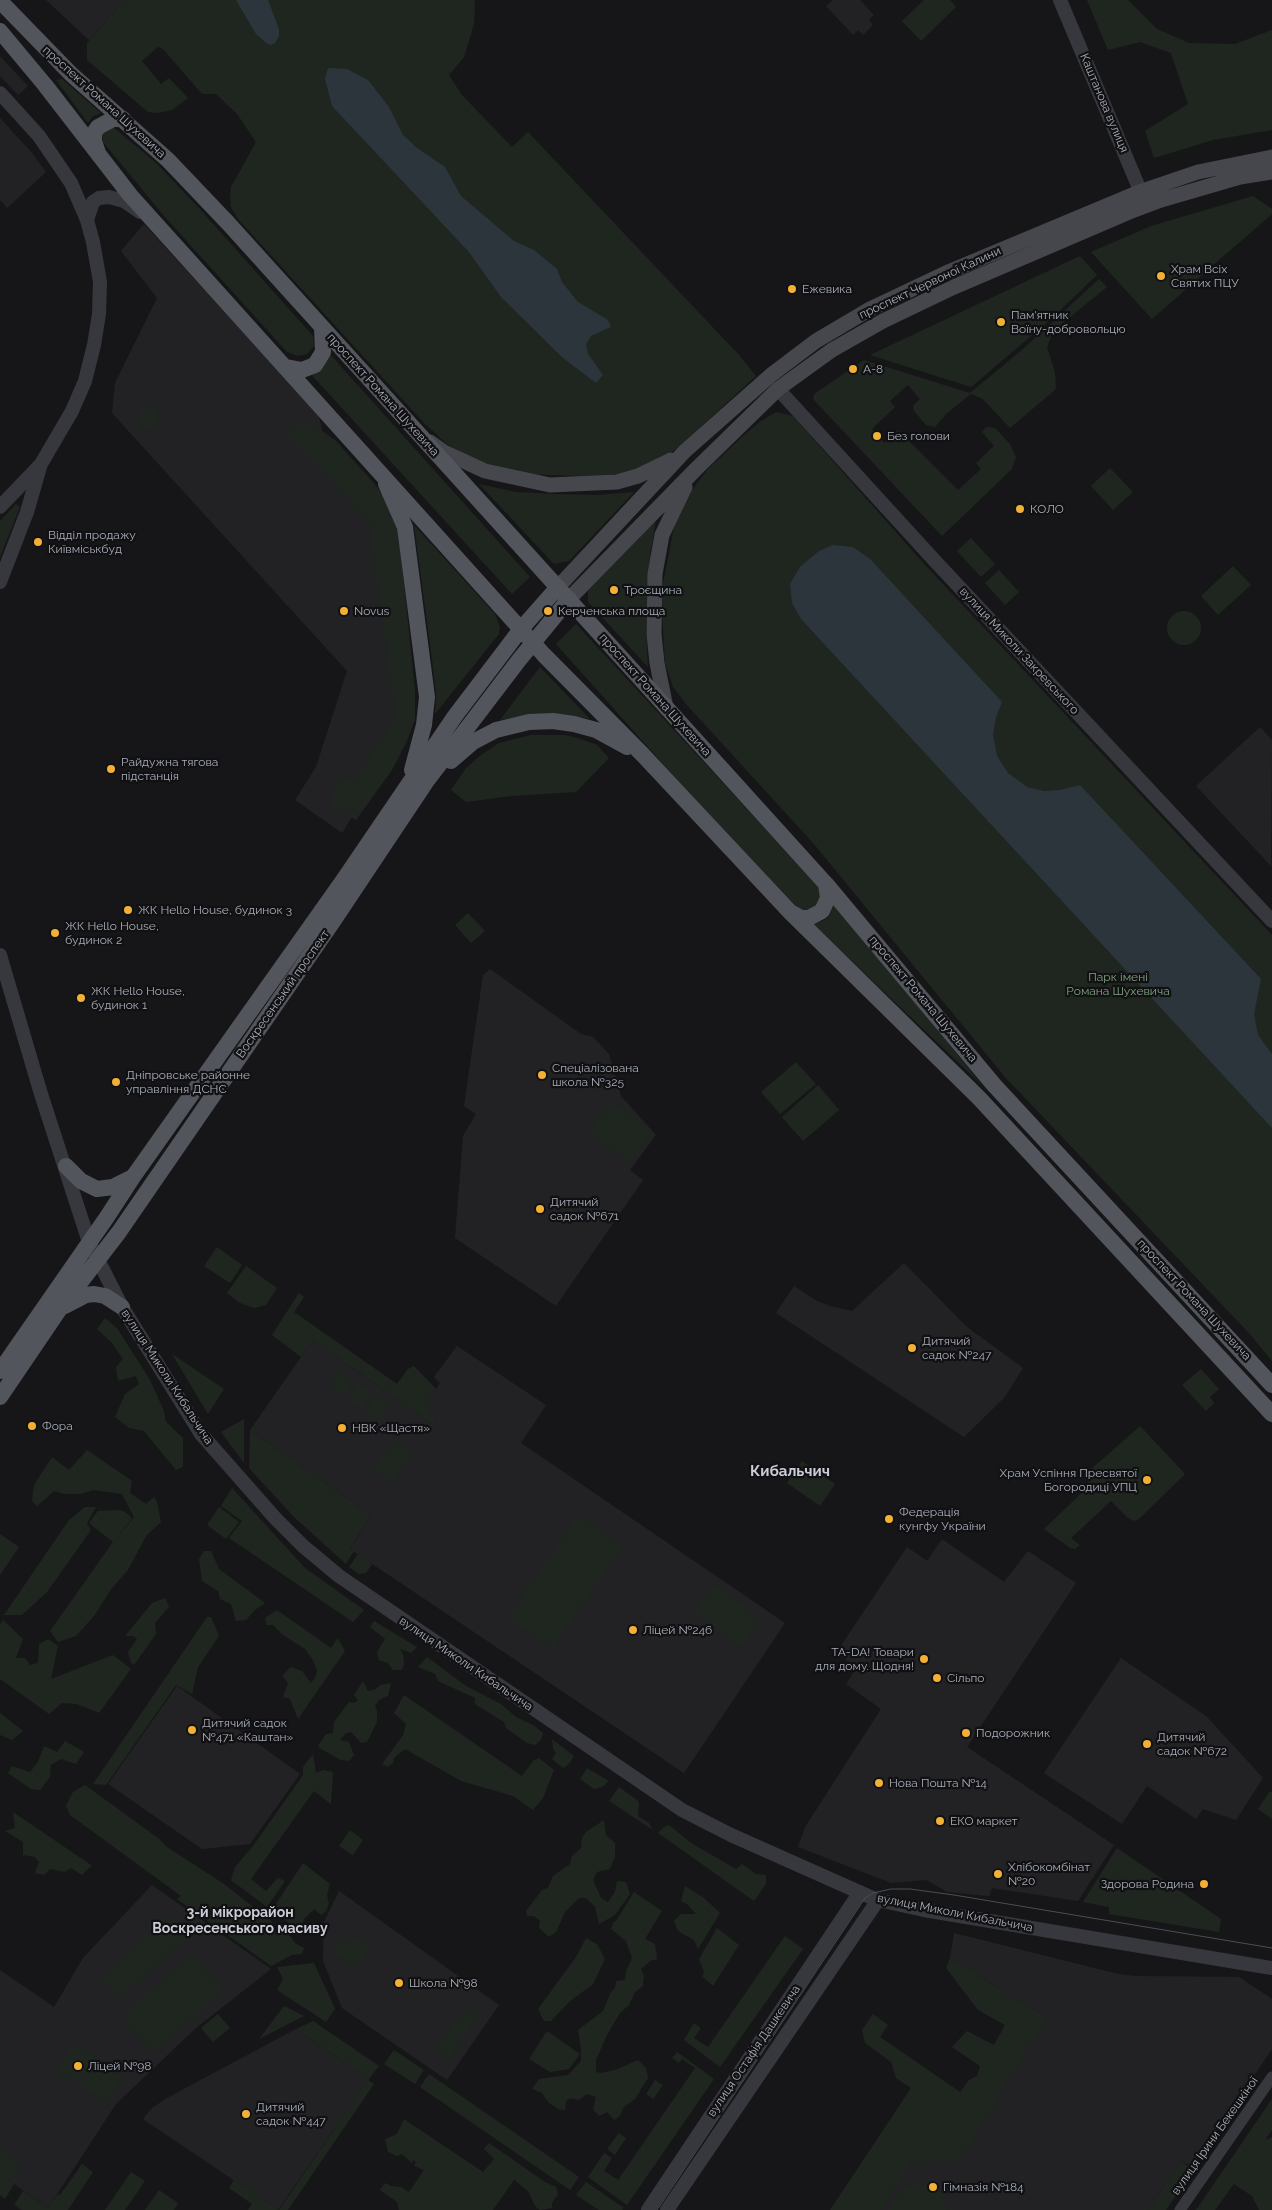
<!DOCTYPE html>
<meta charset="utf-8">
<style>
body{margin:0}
canvas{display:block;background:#161618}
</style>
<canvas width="1272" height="2210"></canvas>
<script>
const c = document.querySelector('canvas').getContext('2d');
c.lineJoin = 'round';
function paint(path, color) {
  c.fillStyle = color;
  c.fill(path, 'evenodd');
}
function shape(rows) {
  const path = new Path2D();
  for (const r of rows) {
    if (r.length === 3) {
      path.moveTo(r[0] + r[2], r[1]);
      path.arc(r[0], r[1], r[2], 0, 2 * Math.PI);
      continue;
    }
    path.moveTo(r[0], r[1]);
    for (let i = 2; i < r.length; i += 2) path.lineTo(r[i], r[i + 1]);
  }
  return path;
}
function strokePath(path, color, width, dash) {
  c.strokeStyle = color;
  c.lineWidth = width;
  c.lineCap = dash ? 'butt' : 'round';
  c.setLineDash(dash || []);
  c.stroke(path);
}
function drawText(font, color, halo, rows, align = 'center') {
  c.font = font + ' Raleway,sans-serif';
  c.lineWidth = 4.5;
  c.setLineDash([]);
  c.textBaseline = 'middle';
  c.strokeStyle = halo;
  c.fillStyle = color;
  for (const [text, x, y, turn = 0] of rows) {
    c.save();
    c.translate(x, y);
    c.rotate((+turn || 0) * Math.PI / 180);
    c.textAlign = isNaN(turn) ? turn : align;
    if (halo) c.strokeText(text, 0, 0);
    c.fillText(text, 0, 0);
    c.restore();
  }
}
const built = shape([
 [46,0,119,0,121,4,89,40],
 [833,0,860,0,874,15,869,20,873,25,863,35,858,30,853,35,826,6],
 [0,56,28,86,18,95,0,76],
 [0,118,32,153,46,172,7,208,0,200],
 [144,224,318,413,324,438,379,500,407,727,342,833,295,800,316,767,347,671,112,413,115,383,157,298,121,251],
 [1260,727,1272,740,1271,866,1196,786],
 [490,969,581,1034,593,1037,609,1054,621,1096,656,1135,630,1170,643,1180,556,1306,455,1238,463,1136,476,1114,464,1106,483,975],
 [904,1263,967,1327,1023,1368,1005,1397,964,1437,776,1313,794,1286,817,1301,830,1306,852,1311],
 [313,1340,434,1425,437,1421,424,1407,440,1383,434,1377,457,1346,546,1405,521,1443,785,1623,684,1773,350,1549,371,1515,250,1430],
 [942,1539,1004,1582,1028,1551,1076,1583,967,1747,1114,1845,1078,1901,992,1888,989,1896,947,1892,927,1880,891,1883,798,1847,805,1827,881,1709,846,1684,857,1667,836,1653,907,1547,927,1561],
 [1121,1658,1206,1716,1263,1778,1236,1820,1203,1809,1196,1819,1147,1786,1122,1824,1044,1773],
 [177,1686,300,1774,250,1844,202,1849,108,1784],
 [152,1885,271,1969,196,2028,116,2104,48,2208,0,2174,0,1970,54,2007,83,1958],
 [339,1891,499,2005,447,2080,342,2008,323,1961,324,1922],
 [954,1933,1118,1974,1135,1976,1239,1977,1272,1999,1272,2049,1192,2167,1181,2161,1148,2210,878,2210,911,2163,1047,2018,950,1958],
 [296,2029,369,2079,278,2210,143,2119,152,2108,167,2098]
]);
const green = shape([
 [119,0,475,0,474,24,464,57,449,75,461,94,512,147,528,132,739,355,756,376,680,446,665,457,625,474,581,476,525,474,501,470,471,458,447,444,424,423,237,218,231,207,230,196,231,187,256,142,237,114,216,94,202,94,163,49,158,47,142,61,161,84,169,78,188,98,172,110,158,113,148,112,87,60,87,43,121,4],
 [924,0,950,0,956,7,921,41,902,21],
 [1087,0,1128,0,1157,29,1189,43,1235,44,1272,30,1272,130,1213,140,1154,158,1145,131,1188,104,1171,53,1140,42,1108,50],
 [62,79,101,113,93,116,88,123,56,80],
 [113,127,156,163,199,208,313,336,314,346,307,354,298,356,287,352,164,216,103,142,102,132],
 [1253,196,1272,209,1272,214,1211,267,1209,271,1208,270,1152,319,1091,252,1151,226],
 [1080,256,1097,275,1050,320,971,387,870,355],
 [1099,279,1107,287,1053,331,1047,347,1055,373,1056,389,1010,428,983,399,971,394,946,414,935,427,926,425,914,411,913,406,920,399,908,385,890,401,895,407,872,429,884,443,898,430,958,490,981,469,976,463,994,446,982,432,987,427,995,428,1010,444,1016,457,1012,469,942,536,813,399,814,394,864,360,970,393,1023,349],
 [328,352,530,577,512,594,308,371],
 [149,417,11],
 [776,412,793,416,925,565,1272,935,1272,1361,1248,1332,1005,1077,814,844,686,704,673,687,665,663,662,610,663,584,675,522,688,495,708,469,743,436,761,421],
 [300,422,310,422,336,441,373,482,389,503,398,527,415,690,415,719,407,741,392,770,356,820,329,804,339,777,354,781,396,718,369,522,285,433,291,426],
 [1110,468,1133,492,1113,510,1091,486],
 [479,484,516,492,556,494,597,495,634,492,569,561,554,564],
 [16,504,20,507,0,557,0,521],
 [656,520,650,555,646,630,648,667,588,602,588,590],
 [414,525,495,614,500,627,499,634,435,714,436,694,433,667],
 [971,538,995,564,981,577,957,551],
 [1233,566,1251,585,1218,615,1201,596],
 [999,570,1019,592,1005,605,985,583],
 [1184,628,17],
 [576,624,821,889,819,904,806,911,796,908,672,774,556,644],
 [540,667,590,719,562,714,540,714,500,720],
 [531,735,565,735,578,738,597,745,609,758,576,792,511,796,466,802,451,790,466,768,481,755,499,743],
 [835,904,983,1086,814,925,828,918],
 [468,913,485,931,471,943,455,925],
 [796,1062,816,1084,780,1114,761,1092],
 [818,1085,839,1110,803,1141,782,1117],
 [612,1102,652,1132,629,1163,589,1133],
 [217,1247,242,1265,230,1283,204,1266],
 [246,1266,277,1288,266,1305,254,1308,240,1303,227,1293],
 [299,1293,304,1297,294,1312,397,1384,408,1369,414,1366,436,1389,425,1407,437,1421,434,1425,313,1340,301,1357,272,1335],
 [105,1318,117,1328,150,1380,164,1411,166,1422,183,1438,183,1467,176,1470,144,1431,129,1428,115,1417,125,1394,139,1384,136,1376,118,1381,116,1367,123,1359,112,1343,97,1329],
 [172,1354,224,1389,208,1414],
 [1201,1369,1219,1389,1210,1397,1214,1403,1206,1411,1182,1385],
 [340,1371,353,1380,342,1396,329,1387],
 [359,1383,372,1392,361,1408,348,1399],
 [376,1395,389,1404,379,1420,365,1412],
 [244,1419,244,1463,221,1432],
 [1140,1426,1185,1474,1139,1519,1134,1521,1128,1518,1111,1501,1071,1538,1080,1545,1075,1549,1070,1548,1044,1529,1088,1487,1089,1471],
 [250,1430,371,1515,350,1548,354,1551,346,1564,294,1517,249,1468],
 [393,1440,413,1453,391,1484,372,1470],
 [87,1450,132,1481,130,1493,146,1504,154,1497,157,1502,161,1522,146,1536,128,1570,112,1588,94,1616,76,1636,58,1642,50,1631,113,1542,89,1523,98,1511,120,1510,125,1512,132,1518,116,1539,134,1517,122,1494,93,1490,81,1494,65,1494,54,1491,37,1506,32,1501,34,1485,52,1457,69,1470],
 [802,1461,835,1484,820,1506,787,1483],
 [232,1488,305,1568,364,1610,353,1622,229,1538,242,1521,221,1506],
 [85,1507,96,1507,87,1523,91,1530,47,1592,22,1615,4,1615,69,1520],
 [219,1507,239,1522,226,1539,207,1525],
 [578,1515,623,1546,552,1649,507,1618],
 [0,1534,19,1547,0,1575],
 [204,1551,211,1551,219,1569,265,1603,255,1610,246,1620,236,1621,231,1604,220,1599,218,1591,202,1581,199,1559],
 [358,1554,372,1564,366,1573,359,1574,349,1567],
 [714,1584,761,1619,741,1646,694,1612],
 [165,1598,169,1607,155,1623,156,1634,134,1665,131,1663,128,1652,137,1639,133,1636,125,1636,152,1603],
 [277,1610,331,1648,338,1638,345,1651,298,1719,290,1699,283,1697,288,1683,282,1676,291,1667,302,1671,311,1683,315,1678,317,1671,313,1660,305,1649,283,1635,273,1625,266,1625,265,1618],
 [207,1617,211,1617,219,1636,198,1667,192,1694,176,1685,106,1785,93,1784],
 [3,1620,23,1639,16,1658,25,1658,30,1665,38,1663,39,1644,48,1639,58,1646,51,1679,113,1655,131,1669,99,1713,77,1704,62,1703,49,1714,0,1679,0,1624],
 [374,1621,417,1647,411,1653,400,1649,403,1654,404,1664,402,1670,393,1670,388,1663,379,1660,377,1652,385,1639,370,1627],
 [427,1657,466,1686,501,1704,516,1717,533,1725,543,1733,541,1740,535,1745,527,1743,506,1728,504,1722,475,1704,475,1698,438,1681,435,1674,418,1667],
 [363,1681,368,1691,374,1690,381,1685,391,1683,388,1696,379,1700,375,1706,377,1711,377,1722,367,1742,361,1743,351,1732,346,1733,340,1740,349,1742,354,1755,349,1761,341,1760,321,1749,318,1746,326,1734,333,1733,334,1722,349,1702,355,1703,358,1700,354,1695],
 [404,1695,522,1776,534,1760,539,1758,554,1770,543,1798,533,1810,513,1796,461,1781,405,1749,394,1758,393,1763,388,1767,382,1764,403,1735,406,1724,394,1713],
 [0,1713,23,1731,12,1740,0,1735],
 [552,1739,574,1756,569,1764,563,1768,552,1759,556,1753,553,1748],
 [65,1741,84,1752,76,1764,61,1759,51,1765,50,1777,40,1790,31,1789,8,1773,12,1766,30,1772,38,1762,44,1746,57,1752],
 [313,1754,316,1773,323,1770,333,1772,331,1804,314,1791,251,1879,266,1891,278,1878,285,1881,267,1907,231,1880,235,1867,253,1846,303,1775,303,1767],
 [587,1768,609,1781,602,1787,594,1789,580,1779],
 [85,1785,158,1838,167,1847,224,1884,271,1921,278,1934,287,1932,295,1943,304,1948,302,1954,292,1955,271,1966,177,1899,181,1896,70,1815,66,1806,73,1792],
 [619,1787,637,1800,639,1803,638,1816,649,1823,653,1830,609,1801],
 [1270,1791,1272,1792,1272,1819,1258,1809],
 [13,1812,91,1865,92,1865,82,1875,71,1868,64,1872,50,1869,44,1875,35,1873,39,1862,35,1857,23,1855,23,1842,5,1831,15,1828],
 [604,1820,606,1835,615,1843,615,1857,610,1869,597,1872,593,1880,601,1898,608,1902,615,1892,617,1881,626,1882,630,1894,615,1915,599,1924,595,1907,586,1898,579,1898,565,1912,556,1932,549,1937,539,1928,540,1921,534,1916,527,1916,526,1911,542,1890,548,1888,553,1876,570,1864,572,1856,581,1848,582,1838,586,1832],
 [669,1825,691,1843,736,1869,742,1864,756,1874,766,1875,766,1884,754,1901,658,1833,664,1827],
 [350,1830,363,1840,353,1855,339,1846],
 [1117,1848,1221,1919,1219,1932,1109,1914,1109,1907,1083,1902],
 [303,1863,330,1884,327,1895,329,1904,326,1911,321,1915,314,1909,304,1919,300,1931,272,1910],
 [685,1886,704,1898,720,1913,698,1949,694,1940,678,1931,674,1921,681,1914,696,1914,687,1904,681,1901],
 [634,1892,662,1911,645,1939,655,1944,657,1959,650,1961,641,1969,644,1976,643,1986,635,1992,629,2005,620,2013,607,2035,596,2060,596,2072,602,2073,618,2069,638,2060,646,2068,648,2078,635,2099,623,2108,620,2116,614,2120,607,2112,599,2116,593,2109,596,2097,587,2094,579,2100,570,2098,566,2101,565,2110,558,2109,548,2102,542,2093,532,2089,539,2079,568,2075,581,2061,581,2048,578,2030,603,2011,611,1992,615,1988,616,1981,625,1980,626,1971,632,1958,626,1941,611,1929,614,1921,616,1921],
 [170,1914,190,1935,119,1998,101,1979],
 [717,1928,739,1945,713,1986,702,1976,704,1972,699,1959],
 [785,1936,803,1949,720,2067,684,2040,694,2023,701,2028,694,2038,708,2047],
 [358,1937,371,1946,355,1968,333,1953,337,1945],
 [586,1938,597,1944,605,1959,593,1984,569,2002,551,2021,544,2021,538,2009,576,1957],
 [191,1954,224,1991,154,2053,121,2016],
 [950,1958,1047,2018,959,2161,911,2163,881,2210,830,2210,911,2088,896,2078,891,2062,865,2043,862,2030,873,2014,888,2025,880,2037,960,2092,969,2080,977,2076,980,2066,952,2047,967,2031,994,2045,1005,2025,978,2010,946,1968],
 [314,1963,335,2009,326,2022,277,1990,283,1979,277,1967],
 [284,2006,304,2016,259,2039],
 [466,2007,478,2015,448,2059,436,2049],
 [218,2014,230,2028,213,2042,201,2028],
 [313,2021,379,2066,369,2079,296,2029],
 [547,2031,580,2054,569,2069,550,2072,529,2059],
 [73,2043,124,2074,106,2102,56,2071],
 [394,2050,424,2070,415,2084,384,2064],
 [677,2052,714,2079,627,2205,588,2177,604,2153,612,2158,604,2171,618,2180,695,2068,682,2059,679,2063,672,2058],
 [429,2074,579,2177,570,2190,420,2087],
 [368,2080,374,2084,288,2210,279,2210],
 [655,2080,663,2085,653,2099,646,2094],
 [1272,2099,1272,2130,1265,2140,1272,2137,1272,2210,1259,2210,1252,2196,1234,2184,1215,2210,1196,2210],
 [404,2119,483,2172,494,2159,484,2149,489,2143,545,2182,556,2187,558,2194,552,2203,552,2208,540,2210,535,2206,528,2191,514,2180,493,2210,399,2210,397,2202,380,2190,385,2183,391,2186,401,2187,409,2192,424,2170,414,2166,416,2162,413,2160,412,2163,402,2154,397,2156,388,2152,385,2139,397,2134],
 [619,2133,626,2138,615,2155,607,2149],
 [0,2147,6,2151,8,2157,13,2157,19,2162,18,2173,12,2180,5,2177,14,2184,5,2199,0,2195],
 [1181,2161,1193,2170,1166,2210,1148,2210],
 [82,2164,93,2172,68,2210,22,2210,14,2205,23,2191,48,2208,58,2194,60,2195],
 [131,2172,145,2181,125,2210,105,2210],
 [234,2180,278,2210,248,2210,252,2204,229,2188],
 [586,2182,624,2208,622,2210,599,2210,576,2195],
 [923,2184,937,2191,945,2203,947,2210,888,2210,900,2193,911,2185],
 [159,2190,178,2203,174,2210,145,2210]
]);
const water = shape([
 [236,0,268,0,279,29,279,36,275,43,270,45,265,42,256,34],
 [328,68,347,69,368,80,389,107,403,135,417,148,445,167,461,196,514,241,534,250,557,269,562,282,578,302,608,320,611,327,591,336,586,344,588,354,603,375,596,383,563,358,501,297,469,252,332,106,325,79],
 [833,545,853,547,870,559,1002,702,996,717,993,735,997,756,1008,773,1027,787,1044,791,1060,790,1080,785,1261,979,1254,1014,1258,1035,1272,1054,1272,1128,801,619,792,603,790,584,800,567,819,551]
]);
const minor = shape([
 [1180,2210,1272,2077]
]);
const tertiary = shape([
 [1060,0,1145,202],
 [0,93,39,136,71,183,87,220,93,242,100,282,99,314,94,345,85,381,72,411,41,464,0,507],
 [87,220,93,202,99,198,109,197,124,201,140,212],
 [778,389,935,561,1272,921],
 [0,582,27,512,40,467],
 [0,955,41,1094,89,1242,122,1307,201,1434,275,1518,303,1546,339,1576,682,1810,731,1835,868,1896,878,1900,924,1910,1272,1968],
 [648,2210,860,1892],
 [667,2210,878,1900]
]);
const secondary = shape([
 [430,442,444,452,485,471,550,485,617,482,638,476,671,460],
 [558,587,685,451,771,375,816,341,870,309,946,273,1142,191,1198,172,1272,157],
 [569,599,696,469,778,389,832,350,883,321,954,287,1129,212,1161,200,1240,177,1272,172],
 [666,708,657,663,654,634,655,574,662,535,685,487]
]);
const primary = shape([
 [0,1,71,74,168,160,228,223,826,884,994,1085,1272,1385],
 [0,31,45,85,130,195,544,655,643,755,790,912,979,1098,1272,1414],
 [98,153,94,141,94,133,98,127,113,119,123,119],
 [286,367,302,370,315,365,323,352,322,328],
 [386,484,405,527,427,697,424,725,412,770],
 [451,761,473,742,496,730,529,722,553,721,574,724,596,730,627,747],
 [792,913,801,918,809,918,822,911,828,898,826,884],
 [66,1166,81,1181,97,1189,113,1187,133,1177],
 [65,1306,86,1295,94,1294,105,1296,122,1307],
 [0,1371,107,1217,133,1177,344,879,455,716,521,629,558,587],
 [0,1397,59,1310,119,1232,334,920,426,782,519,660,569,599]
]);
const tram = shape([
 [657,2210,865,1898,873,1893,891,1889,910,1889,954,1895,1272,1948]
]);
const markers = [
 [1161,276,5,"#f2b134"],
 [792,289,5,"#f2b134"],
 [1001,322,5,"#f2b134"],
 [853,369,5,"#f2b134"],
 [877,436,5,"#f2b134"],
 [1020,509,5,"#f2b134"],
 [38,542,5,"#f2b134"],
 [614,590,5,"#f2b134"],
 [344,611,5,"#f2b134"],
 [548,611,5,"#f2b134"],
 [111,769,5,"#f2b134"],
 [128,910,5,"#f2b134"],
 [55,933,5,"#f2b134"],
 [81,998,5,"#f2b134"],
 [542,1075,5,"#f2b134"],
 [116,1082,5,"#f2b134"],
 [540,1209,5,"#f2b134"],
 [912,1348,5,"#f2b134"],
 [32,1426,5,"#f2b134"],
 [342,1428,5,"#f2b134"],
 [1147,1480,5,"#f2b134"],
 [889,1519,5,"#f2b134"],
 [633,1630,5,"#f2b134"],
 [924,1659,5,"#f2b134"],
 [937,1678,5,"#f2b134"],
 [192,1730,5,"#f2b134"],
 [966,1733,5,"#f2b134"],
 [1147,1744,5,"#f2b134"],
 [879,1783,5,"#f2b134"],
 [940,1821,5,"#f2b134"],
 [998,1874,5,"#f2b134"],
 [1204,1884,5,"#f2b134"],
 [399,1983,5,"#f2b134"],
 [78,2066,5,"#f2b134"],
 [246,2114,5,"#f2b134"],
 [933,2187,5,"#f2b134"]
];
const streetNames = [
 ["проспект Романа Шухевича",104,102,42],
 ["Каштанова вулиця",1104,103,67],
 ["проспект Червоної Калини",930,283,-25],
 ["проспект Романа Шухевича",383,395,48],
 ["вулиця Миколи Закревського",1019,651,47],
 ["проспект Романа Шухевича",655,695,48],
 ["Воскресенський проспект",283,994,-55],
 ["проспект Романа Шухевича",923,999,50],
 ["проспект Романа Шухевича",1194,1300,47],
 ["вулиця Миколи Кибальчича",167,1377,57],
 ["вулиця Миколи Кибальчича",466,1664,34],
 ["вулиця Миколи Кибальчича",955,1913,11],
 ["вулиця Остафія Дашкевича",754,2051,-56],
 ["вулиця Ірини Бекешкіної",1215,2136,-55]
];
const poiNames = [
 ["Храм Всіх",1171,269],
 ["Святих ПЦУ",1171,283],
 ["Ежевика",802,289],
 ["Пам'ятник",1011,315],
 ["Воїну-добровольцю",1011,329],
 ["А-8",863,369],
 ["Без голови",887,436],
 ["КОЛО",1030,509],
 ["Відділ продажу",48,535],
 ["Київміськбуд",48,549],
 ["Троєщина",624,590],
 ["Novus",354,611],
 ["Керченська площа",558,611],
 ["Райдужна тягова",121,762],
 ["пiдстанцiя",121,776],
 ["ЖК Hello House, будинок 3",138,910],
 ["ЖК Hello House,",65,926],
 ["будинок 2",65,940],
 ["ЖК Hello House,",91,991],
 ["будинок 1",91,1005],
 ["Спеціалізована",552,1068],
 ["школа №325",552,1082],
 ["Дніпровське районне",126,1075],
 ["управління ДСНС",126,1089],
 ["Дитячий",550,1202],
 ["садок №671",550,1216],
 ["Дитячий",922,1341],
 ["садок №247",922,1355],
 ["Фора",42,1426],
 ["НВК «Щастя»",352,1428],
 ["Храм Успіння Пресвятої",1137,1473,"right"],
 ["Богородиці УПЦ",1137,1487,"right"],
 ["Федерація",899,1512],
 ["кунгфу України",899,1526],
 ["Ліцей №246",643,1630],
 ["TA-DA! Товари",914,1652,"right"],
 ["для дому. Щодня!",914,1666,"right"],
 ["Сільпо",947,1678],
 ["Дитячий садок",202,1723],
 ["№471 «Каштан»",202,1737],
 ["Подорожник",976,1733],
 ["Дитячий",1157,1737],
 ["садок №672",1157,1751],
 ["Нова Пошта №14",889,1783],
 ["ЕКО маркет",950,1821],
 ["Хлібокомбінат",1008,1867],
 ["№20",1008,1881],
 ["Здорова Родина",1194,1884,"right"],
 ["Школа №98",409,1983],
 ["Ліцей №98",88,2066],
 ["Дитячий",256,2107],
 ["садок №447",256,2121],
 ["Гімназія №184",943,2187]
];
const parkNames = [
 ["Парк імені",1118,977],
 ["Романа Шухевича",1118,991]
];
const neighbourhoodNames = [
 ["3-й мікрорайон",240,1913],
 ["Воскресенського масиву",240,1929]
];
const quarterNames = [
 ["Кибальчич",790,1471]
];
paint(built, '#222225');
paint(green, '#1e261f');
paint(water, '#2c353c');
strokePath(minor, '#37383d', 11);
strokePath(tertiary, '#37383d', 14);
strokePath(secondary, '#45474d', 15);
strokePath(primary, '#53555c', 16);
strokePath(tram, '#4a4c52', 1);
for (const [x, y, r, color] of markers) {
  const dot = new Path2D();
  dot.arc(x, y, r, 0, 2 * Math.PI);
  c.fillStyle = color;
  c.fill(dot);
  strokePath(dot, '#111113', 2);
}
drawText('12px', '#a8adb8', '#111113', streetNames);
drawText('12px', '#a8adb8', '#111113', poiNames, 'left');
drawText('12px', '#7fa381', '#111113', parkNames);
drawText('bold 14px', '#c9ccd4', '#111113', neighbourhoodNames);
drawText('bold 15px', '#c9ccd4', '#111113', quarterNames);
</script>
